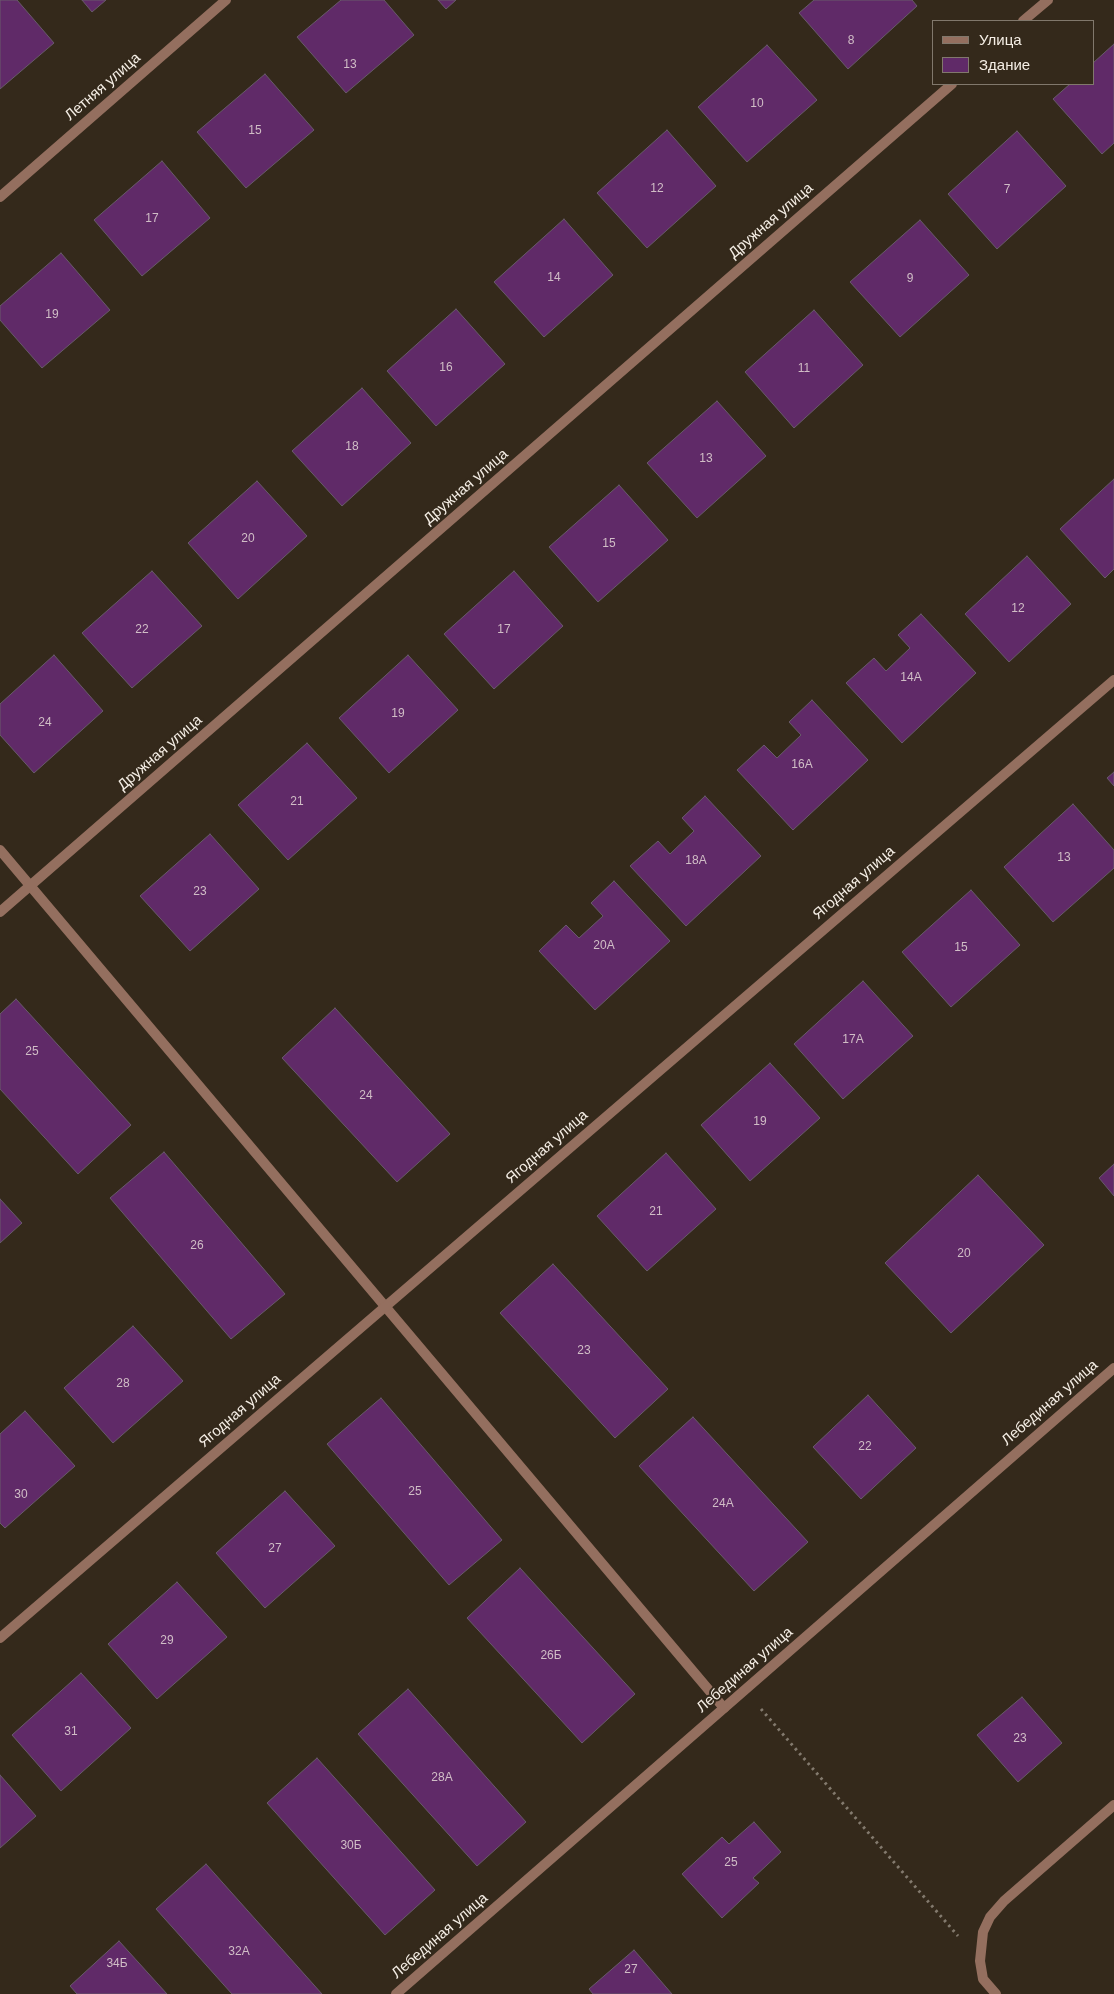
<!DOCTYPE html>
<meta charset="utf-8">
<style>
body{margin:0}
#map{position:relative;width:1114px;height:1994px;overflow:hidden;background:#34291b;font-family:Helvetica,sans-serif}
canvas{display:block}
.legend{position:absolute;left:932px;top:20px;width:162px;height:65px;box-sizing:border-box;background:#34291b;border:1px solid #81786c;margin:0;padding:6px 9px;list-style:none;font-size:15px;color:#f5eee5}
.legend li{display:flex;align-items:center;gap:10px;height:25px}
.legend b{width:25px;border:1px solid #81786c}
</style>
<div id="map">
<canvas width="1114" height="1994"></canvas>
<ul class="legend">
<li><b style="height:6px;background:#946f5f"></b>Улица</li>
<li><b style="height:14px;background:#602a68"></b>Здание</li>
</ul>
</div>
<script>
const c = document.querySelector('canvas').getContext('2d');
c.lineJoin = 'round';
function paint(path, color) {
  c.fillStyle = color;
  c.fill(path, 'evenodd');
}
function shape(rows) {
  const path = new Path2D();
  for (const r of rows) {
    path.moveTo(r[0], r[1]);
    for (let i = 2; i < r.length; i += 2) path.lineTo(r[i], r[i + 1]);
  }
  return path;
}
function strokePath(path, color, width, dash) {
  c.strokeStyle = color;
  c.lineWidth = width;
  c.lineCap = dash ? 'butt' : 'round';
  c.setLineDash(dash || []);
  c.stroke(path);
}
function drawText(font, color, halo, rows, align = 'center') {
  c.font = font + ' Helvetica,sans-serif';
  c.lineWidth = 4;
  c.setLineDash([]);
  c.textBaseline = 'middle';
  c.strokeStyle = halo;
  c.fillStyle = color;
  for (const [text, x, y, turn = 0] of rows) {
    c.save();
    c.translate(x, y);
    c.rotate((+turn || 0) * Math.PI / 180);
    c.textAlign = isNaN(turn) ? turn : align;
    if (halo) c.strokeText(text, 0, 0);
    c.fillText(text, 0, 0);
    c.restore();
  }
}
const building = shape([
 [0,0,17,0,54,43,0,89,0,0],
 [82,0,106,0,92,12,82,0],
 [341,0,384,0,414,35,346,93,297,37,341,0],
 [438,0,456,0,446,9,438,0],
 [814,0,912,0,917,6,848,69,799,13,814,0],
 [1114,44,1114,143,1102,154,1053,99,1070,84,1093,84,1093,63,1114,44],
 [767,45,817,100,747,162,698,107,767,45],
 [265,74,314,130,246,188,197,132,265,74],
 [667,130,716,186,647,248,597,193,667,130],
 [1017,131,1066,186,997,249,948,194,1017,131],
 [162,161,210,218,142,276,94,220,162,161],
 [564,219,613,275,544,337,494,282,564,219],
 [920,220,969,275,900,337,850,282,920,220],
 [61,253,110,310,42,368,0,320,0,306,61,253],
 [456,309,505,364,436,426,387,371,456,309],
 [814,310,863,365,794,428,745,372,814,310],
 [362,388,411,443,342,506,292,451,362,388],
 [717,401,766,456,697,518,647,463,717,401],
 [1114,479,1114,569,1105,578,1060,529,1114,479],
 [257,481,307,536,238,599,188,543,257,481],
 [619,485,668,540,598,602,549,547,619,485],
 [1027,556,1071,604,1009,662,965,614,1027,556],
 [152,571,202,626,132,688,82,633,152,571],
 [514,571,563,626,494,689,444,634,514,571],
 [921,614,976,673,902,743,846,683,874,658,886,671,910,648,898,635,921,614],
 [54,655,103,711,34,773,0,735,0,704,54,655],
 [408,655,458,710,389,773,339,718,408,655],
 [812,700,868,760,793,830,737,770,764,745,777,758,801,735,789,722,812,700],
 [307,743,357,798,288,860,238,805,307,743],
 [1114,772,1114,786,1107,778,1114,772],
 [705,796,761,856,686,926,630,866,658,841,670,854,694,831,682,818,705,796],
 [1073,804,1114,850,1114,868,1053,922,1004,867,1073,804],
 [210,834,259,889,190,951,140,896,210,834],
 [614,881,670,941,595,1010,539,951,566,925,579,938,603,916,591,903,614,881],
 [971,890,1020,945,951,1007,902,952,971,890],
 [863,981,913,1036,843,1099,794,1044,863,981],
 [16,999,131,1125,78,1174,0,1089,0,1014,16,999],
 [335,1008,450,1134,397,1182,282,1058,335,1008],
 [770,1063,820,1118,750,1181,701,1125,770,1063],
 [164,1152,285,1294,231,1339,110,1198,164,1152],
 [666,1153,716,1209,647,1271,597,1216,666,1153],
 [1114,1164,1114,1196,1099,1178,1114,1164],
 [978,1175,1044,1245,951,1333,885,1263,978,1175],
 [0,1199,22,1223,0,1243,0,1199],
 [553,1264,668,1389,615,1438,500,1313,553,1264],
 [133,1326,183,1381,113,1443,64,1388,133,1326],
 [868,1395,916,1448,861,1499,813,1447,868,1395],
 [381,1398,502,1540,449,1585,327,1444,381,1398],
 [25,1411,75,1466,5,1528,0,1523,0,1434,25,1411],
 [693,1417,808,1542,754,1591,639,1466,693,1417],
 [285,1491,335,1546,265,1608,216,1553,285,1491],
 [520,1568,635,1694,582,1743,467,1618,520,1568],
 [177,1582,227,1637,157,1699,108,1644,177,1582],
 [81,1673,131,1728,61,1791,12,1735,81,1673],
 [408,1689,526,1822,477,1866,358,1734,408,1689],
 [1022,1697,1062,1743,1018,1782,977,1735,1022,1697],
 [317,1758,435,1890,385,1935,267,1803,317,1758],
 [0,1775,36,1816,0,1848,0,1775],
 [754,1822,781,1852,753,1878,759,1883,722,1918,682,1874,722,1837,729,1844,754,1822],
 [206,1864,322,1994,232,1994,156,1909,206,1864],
 [119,1941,167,1994,77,1994,70,1986,119,1941],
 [634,1950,672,1994,593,1994,589,1989,634,1950]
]);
const path = shape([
 [761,1709,958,1936]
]);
const lane = shape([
 [0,850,724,1708],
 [996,1994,983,1979,980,1961,983,1932,990,1917,1004,1901,1114,1805]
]);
const street = shape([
 [1023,21,1048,0],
 [0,197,226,0],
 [0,912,952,84],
 [0,1638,1114,680],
 [396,1994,1114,1368]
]);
const numberNames = [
 ["8",851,41],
 ["13",350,65],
 ["10",757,104],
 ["15",255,131],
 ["12",657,189],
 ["7",1007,190],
 ["17",152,219],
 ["14",554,278],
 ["9",910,279],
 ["19",52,315],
 ["16",446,368],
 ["11",804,369],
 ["18",352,447],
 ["13",706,459],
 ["20",248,539],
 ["15",609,544],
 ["12",1018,609],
 ["22",142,630],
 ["17",504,630],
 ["14А",911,678],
 ["19",398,714],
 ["24",45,723],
 ["16А",802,765],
 ["21",297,802],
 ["13",1064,858],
 ["18А",696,861],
 ["23",200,892],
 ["20А",604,946],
 ["15",961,948],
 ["17А",853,1040],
 ["25",32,1052],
 ["24",366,1096],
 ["19",760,1122],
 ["21",656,1212],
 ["26",197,1246],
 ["20",964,1254],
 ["23",584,1351],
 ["28",123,1384],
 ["22",865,1447],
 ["25",415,1492],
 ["30",21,1495],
 ["24А",723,1504],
 ["27",275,1549],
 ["29",167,1641],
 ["26Б",551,1656],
 ["31",71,1732],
 ["23",1020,1739],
 ["28А",442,1778],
 ["30Б",351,1846],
 ["25",731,1863],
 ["32А",239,1952],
 ["34Б",117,1964],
 ["27",631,1970]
];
const streetNames = [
 ["Летняя улица",103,87,-41],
 ["Дружная улица",771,221,-41],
 ["Дружная улица",466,487,-41],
 ["Дружная улица",160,753,-41],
 ["Ягодная улица",854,883,-41],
 ["Ягодная улица",547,1147,-41],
 ["Лебединая улица",1050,1403,-41],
 ["Ягодная улица",240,1411,-41],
 ["Лебединая улица",745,1670,-41],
 ["Лебединая улица",440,1936,-41]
];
paint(building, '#602a68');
strokePath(building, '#685b6a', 1);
strokePath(path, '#837a6e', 3, [2.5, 4]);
strokePath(lane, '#946f5f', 10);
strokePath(street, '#946f5f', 10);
drawText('12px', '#d0bdc6', null, numberNames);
drawText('15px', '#f5eee5', '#34291b', streetNames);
</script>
